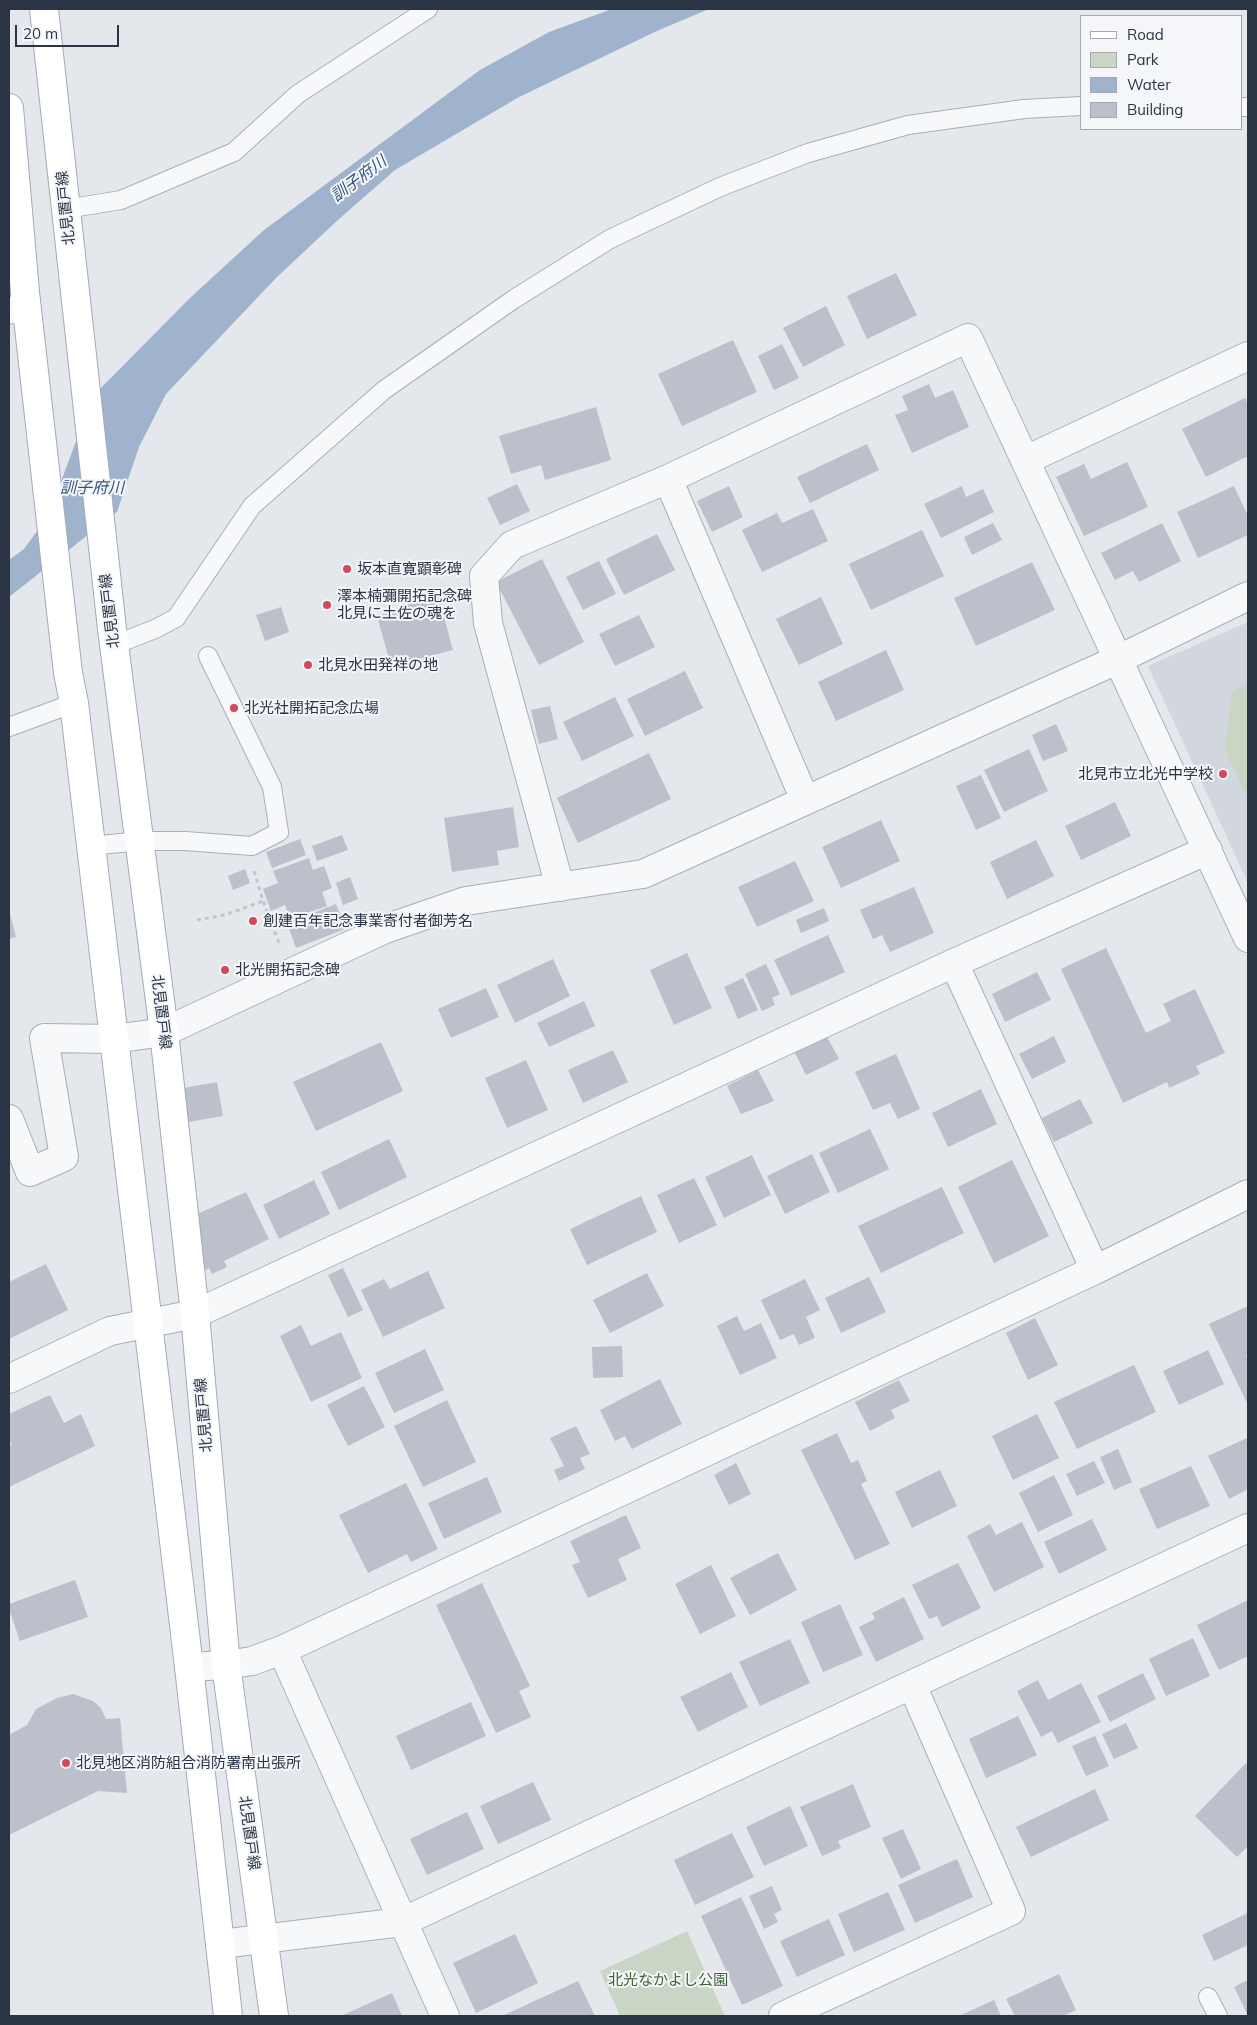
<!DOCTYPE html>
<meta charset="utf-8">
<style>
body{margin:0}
#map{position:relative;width:1257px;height:2025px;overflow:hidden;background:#e4e7ec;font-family:Mulish,sans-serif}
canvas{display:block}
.frame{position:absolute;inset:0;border:10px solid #2b3445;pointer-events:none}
.legend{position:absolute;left:1080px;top:15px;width:162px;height:115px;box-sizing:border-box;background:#f4f6f9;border:1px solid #a4a8b1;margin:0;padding:6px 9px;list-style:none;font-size:15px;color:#2b3445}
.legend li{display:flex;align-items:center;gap:10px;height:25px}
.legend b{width:25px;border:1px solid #a4a8b1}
.scale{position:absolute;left:15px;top:25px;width:104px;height:22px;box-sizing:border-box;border:2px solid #2b3445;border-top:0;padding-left:6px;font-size:15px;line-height:18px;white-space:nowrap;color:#2b3445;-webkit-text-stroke:4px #f4f6f9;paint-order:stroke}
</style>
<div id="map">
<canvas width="1257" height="2025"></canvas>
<div class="frame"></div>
<ul class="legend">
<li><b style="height:6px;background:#fff"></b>Road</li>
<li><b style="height:14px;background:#c9d6c5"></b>Park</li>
<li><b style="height:14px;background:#9fb4cc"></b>Water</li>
<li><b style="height:14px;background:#bbc0ca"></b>Building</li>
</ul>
<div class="scale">20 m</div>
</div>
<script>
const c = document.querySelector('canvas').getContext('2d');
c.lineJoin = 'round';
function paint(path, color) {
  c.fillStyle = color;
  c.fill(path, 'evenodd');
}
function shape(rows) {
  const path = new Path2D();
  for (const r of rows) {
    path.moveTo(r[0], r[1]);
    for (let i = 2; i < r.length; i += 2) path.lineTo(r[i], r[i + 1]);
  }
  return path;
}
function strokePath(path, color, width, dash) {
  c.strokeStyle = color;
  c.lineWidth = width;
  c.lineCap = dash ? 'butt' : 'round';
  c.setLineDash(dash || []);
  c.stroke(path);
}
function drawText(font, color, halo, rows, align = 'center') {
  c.font = font + ' Mulish,"Noto Sans JP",sans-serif';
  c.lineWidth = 4;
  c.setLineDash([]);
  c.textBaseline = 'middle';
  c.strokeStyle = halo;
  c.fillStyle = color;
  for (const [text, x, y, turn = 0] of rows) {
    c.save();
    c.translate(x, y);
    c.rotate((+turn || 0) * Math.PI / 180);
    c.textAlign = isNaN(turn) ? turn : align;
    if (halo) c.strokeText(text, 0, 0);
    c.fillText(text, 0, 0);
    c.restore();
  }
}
const built = shape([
 [1248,622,1248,883,1148,666]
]);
const green = shape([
 [1248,684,1248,799,1225,751,1232,692],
 [687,1931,725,2016,620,2016,600,1971]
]);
const water = shape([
 [612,9,709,9,659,30,519,97,395,170,339,219,276,278,166,394,139,447,117,512,9,597,9,560,24,549,48,516,93,396,191,297,264,230,480,70,549,32]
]);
const building = shape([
 [896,273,917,315,867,339,847,296],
 [826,306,845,345,803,367,783,328],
 [733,340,757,392,682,426,658,374],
 [782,344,799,378,774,390,758,356],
 [929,384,935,398,953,390,969,427,912,453,895,415,908,410,902,396],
 [1245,398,1248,405,1248,456,1206,477,1182,429],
 [596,407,611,460,545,480,541,465,511,474,499,436],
 [867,444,879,470,810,503,797,477],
 [1127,462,1148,507,1084,536,1056,477,1084,464,1091,479],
 [517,484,530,511,500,525,487,498],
 [729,486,743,517,712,532,697,501],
 [962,486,966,497,983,489,994,512,941,538,924,504],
 [1234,486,1248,516,1248,535,1198,558,1177,512],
 [813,509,828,541,762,572,742,530,777,513,782,523],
 [993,523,1002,540,972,555,964,537],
 [1162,523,1181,561,1139,582,1133,571,1115,580,1101,553],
 [922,530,944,576,871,610,849,564],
 [657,534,675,570,624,595,606,559],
 [542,559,584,642,539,665,496,582],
 [599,561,616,594,583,610,566,577],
 [1032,562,1055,610,976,646,954,598],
 [437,591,453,650,391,666,377,616,404,609,402,600],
 [821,597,843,644,799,665,776,619],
 [281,607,289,632,265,641,256,615],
 [639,615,655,647,615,666,599,634],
 [886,650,904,690,836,721,818,682],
 [685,671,703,708,645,736,627,699],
 [615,697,634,736,582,761,563,722],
 [550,706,558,739,539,744,531,710],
 [1056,724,1068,751,1043,761,1032,735],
 [1029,749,1048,791,1004,812,984,770],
 [649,753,671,799,578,843,557,798],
 [981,775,1001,818,976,830,956,786],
 [1115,802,1131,836,1081,860,1065,826],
 [513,807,519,847,497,851,499,865,452,872,444,818],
 [881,820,900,861,841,888,822,847],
 [342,835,348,850,317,861,312,846],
 [300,839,306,855,272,868,266,852],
 [1036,840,1054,876,1007,899,990,862],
 [309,858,313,870,324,866,332,888,322,892,327,906,290,919,285,905,271,911,263,889,278,883,273,871],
 [795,861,814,901,757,927,738,887],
 [245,869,250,883,233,890,228,876],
 [350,877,358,899,343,905,336,883],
 [914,887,934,933,890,952,882,935,873,939,860,910],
 [336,904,345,929,296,948,287,923],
 [824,908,829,921,801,933,796,920],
 [9,910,16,937,9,939],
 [828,935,845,972,791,996,774,960],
 [1106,948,1146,1033,1171,1021,1163,1004,1195,989,1225,1053,1196,1066,1200,1074,1169,1088,1167,1082,1123,1103,1061,969],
 [687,953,712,1008,674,1025,650,970],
 [553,959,570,996,515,1023,497,985],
 [766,964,780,994,772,998,775,1005,762,1011,745,974],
 [1037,972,1051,1000,1005,1022,992,994],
 [743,978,758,1010,738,1019,724,987],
 [486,988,499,1017,451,1038,438,1009],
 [584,1001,595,1026,549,1047,537,1023],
 [826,1035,839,1059,806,1075,794,1051],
 [1054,1036,1066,1062,1032,1079,1019,1054],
 [381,1042,403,1091,316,1131,293,1082],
 [613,1050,628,1082,583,1103,568,1070],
 [896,1054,920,1109,898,1119,890,1103,873,1110,855,1072],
 [526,1060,548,1110,507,1128,485,1078],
 [758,1070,774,1101,741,1114,727,1086],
 [217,1082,223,1116,189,1122,183,1088],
 [981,1089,997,1124,948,1147,932,1113],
 [1080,1099,1093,1123,1054,1142,1042,1118],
 [870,1129,889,1169,838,1193,819,1153],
 [389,1139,407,1177,339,1210,321,1172],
 [812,1154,830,1192,785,1214,767,1176],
 [752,1155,771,1195,724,1218,705,1177],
 [1012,1160,1049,1236,994,1263,958,1187],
 [694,1178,717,1225,679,1243,657,1195],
 [314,1180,330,1214,279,1239,263,1205],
 [942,1187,964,1233,881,1273,858,1226],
 [246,1192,269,1239,224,1261,227,1267,212,1274,209,1268,203,1271,193,1216],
 [641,1196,657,1232,587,1265,570,1229],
 [46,1264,68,1310,9,1339,9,1282],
 [343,1268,363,1310,348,1317,328,1275],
 [428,1271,445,1308,383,1337,361,1290,384,1279,390,1289],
 [647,1273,664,1306,610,1333,593,1300],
 [869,1277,886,1312,841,1333,825,1298],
 [805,1279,820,1310,806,1317,815,1338,799,1345,794,1334,780,1340,761,1300],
 [1248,1306,1248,1354,1246,1355,1248,1360,1248,1405,1209,1324],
 [737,1316,744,1331,761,1323,777,1358,740,1375,717,1326],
 [1035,1318,1058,1365,1028,1380,1006,1333],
 [301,1325,311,1346,341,1332,362,1378,311,1402,280,1336],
 [622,1346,623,1377,593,1378,592,1347],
 [425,1349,444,1390,394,1413,375,1373],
 [1208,1350,1224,1384,1179,1405,1163,1371],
 [1134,1365,1156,1412,1077,1449,1054,1402],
 [660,1379,682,1424,632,1449,625,1436,615,1441,600,1410],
 [899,1380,910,1401,891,1410,895,1418,870,1431,855,1402],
 [364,1386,385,1427,348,1446,327,1405],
 [50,1395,64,1423,81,1414,95,1446,9,1487,9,1446,12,1445,9,1439,9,1414],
 [447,1400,476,1462,423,1487,394,1426],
 [1037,1414,1059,1458,1013,1480,992,1436],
 [576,1426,590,1454,580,1458,585,1469,559,1481,554,1470,564,1466,550,1438],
 [837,1433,851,1463,858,1460,867,1481,861,1484,890,1544,855,1560,801,1450],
 [1247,1438,1248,1489,1229,1499,1208,1456],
 [1118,1449,1132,1482,1114,1490,1100,1457],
 [1094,1461,1105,1483,1077,1496,1066,1474],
 [736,1463,751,1494,729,1505,714,1475],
 [1191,1466,1210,1506,1157,1529,1139,1489],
 [940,1470,957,1506,912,1528,895,1492],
 [1054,1475,1073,1515,1038,1532,1019,1493],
 [487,1477,502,1512,444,1539,428,1503],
 [406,1483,438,1549,411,1562,407,1554,368,1573,339,1515],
 [626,1515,641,1548,618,1559,627,1580,588,1598,572,1565,580,1562,570,1541],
 [1092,1519,1107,1550,1059,1574,1044,1542],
 [1022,1522,1044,1567,994,1592,967,1536,990,1524,996,1535],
 [778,1553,797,1590,750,1615,730,1578],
 [958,1563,981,1608,942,1627,937,1616,929,1619,912,1585],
 [711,1565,736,1616,700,1634,675,1584],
 [75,1580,88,1617,20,1641,9,1609,9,1604],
 [482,1583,530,1686,519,1691,531,1717,496,1733,436,1605],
 [904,1597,924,1639,876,1662,859,1627,875,1619,872,1613],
 [1248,1600,1248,1656,1219,1670,1197,1625],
 [840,1604,863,1655,823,1672,801,1622],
 [1193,1638,1210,1676,1166,1696,1149,1659],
 [790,1639,810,1683,760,1706,739,1662],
 [731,1672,748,1707,698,1732,680,1697],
 [1143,1673,1156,1699,1110,1722,1097,1696],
 [1038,1680,1048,1700,1081,1683,1101,1722,1058,1743,1052,1731,1041,1737,1017,1691],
 [73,1694,93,1701,101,1708,106,1719,120,1718,127,1793,98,1791,9,1835,9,1735,27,1725,36,1709,57,1698],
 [471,1702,486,1736,411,1770,396,1736],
 [1018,1716,1037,1755,986,1778,969,1739],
 [1126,1723,1138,1748,1114,1759,1102,1734],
 [1095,1736,1109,1766,1086,1776,1072,1746],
 [1248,1761,1248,1846,1237,1857,1195,1816],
 [533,1782,551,1820,498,1844,480,1806],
 [853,1784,871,1827,838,1841,841,1848,822,1856,800,1807],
 [1095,1789,1109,1820,1031,1857,1016,1827],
 [790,1806,808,1846,764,1866,746,1827],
 [467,1812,484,1849,427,1875,410,1839],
 [903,1829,921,1869,901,1879,882,1838],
 [732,1833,754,1877,695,1905,674,1860],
 [957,1859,973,1897,915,1923,898,1885],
 [772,1886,782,1910,774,1914,778,1922,764,1929,749,1896],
 [888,1892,905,1930,854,1952,838,1914],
 [741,1897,783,1986,742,2005,701,1916],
 [1248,1913,1248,1945,1214,1961,1202,1935],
 [829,1919,845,1955,797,1977,780,1941],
 [515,1934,538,1983,476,2013,453,1963],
 [1059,1974,1076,2010,1063,2016,1015,2016,1006,1999],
 [1248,1980,1248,2016,1234,1987],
 [578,1981,595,2016,502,2016],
 [392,1993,402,2016,341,2016],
 [994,2000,1001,2016,959,2016]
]);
const path = shape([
 [254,871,263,901,279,943],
 [197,920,225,915,263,901]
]);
const lane = shape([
 [1241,107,1248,107],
 [66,209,121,200,234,152,298,94,428,9],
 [9,315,25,292],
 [114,645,155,629,176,618,252,506,384,390,514,299,610,239,720,187,808,153,908,125,1024,109,1081,106],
 [9,727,74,703],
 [91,846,140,841,185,841,252,846,279,832,272,787,208,656],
 [1208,1997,1218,2016]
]);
const street = shape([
 [1026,460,1248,356],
 [668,479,805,800],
 [560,887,488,623,484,576,512,545,668,479,968,338,1248,938],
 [954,963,1095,1270],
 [9,1119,30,1172,64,1157,44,1038,114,1039,164,1032,385,929,466,901,643,874,1119,659,1248,596],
 [9,1379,110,1331,195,1314,954,963,1208,850],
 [282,1650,445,2016],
 [189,1667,226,1665,252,1661,282,1650,1095,1270,1248,1194],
 [221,1944,402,1922,1248,1528],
 [783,2016,1011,1911,912,1685]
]);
const primary = shape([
 [44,9,112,629,164,1032,195,1314,226,1665,274,2016],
 [9,108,25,292,68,673,74,703,189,1667,228,2016]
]);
const markers = [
 [347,569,5,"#d1495b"],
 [327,605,5,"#d1495b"],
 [308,665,5,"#d1495b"],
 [234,708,5,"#d1495b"],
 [1223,774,5,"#d1495b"],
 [253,921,5,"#d1495b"],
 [225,970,5,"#d1495b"],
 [66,1763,5,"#d1495b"]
];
const streetNames = [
 ["北見置戸線",66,208,-96],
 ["北見置戸線",110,611,-97],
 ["北見置戸線",161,1012,83],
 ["北見置戸線",204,1415,-95],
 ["北見置戸線",249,1833,82]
];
const poiNames = [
 ["坂本直寛顕彰碑",357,569],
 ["澤本楠彌開拓記念碑",337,596],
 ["北見に土佐の魂を",337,613],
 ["北見水田発祥の地",318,665],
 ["北光社開拓記念広場",244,708],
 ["北見市立北光中学校",1213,774,"right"],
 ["創建百年記念事業寄付者御芳名",263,921],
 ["北光開拓記念碑",235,970],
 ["北見地区消防組合消防署南出張所",76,1763]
];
const parkNames = [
 ["北光なかよし公園",668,1980]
];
const waterNames = [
 ["訓子府川",359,179,-37],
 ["訓子府川",92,488]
];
paint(built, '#d2d6de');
paint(green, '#c9d6c5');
paint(water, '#9fb4cc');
paint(building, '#bbc0ca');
strokePath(lane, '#a9aeb7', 20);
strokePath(street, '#a9aeb7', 30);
strokePath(primary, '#a3abb8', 30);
strokePath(path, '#c2c5cb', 3, [4, 4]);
strokePath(lane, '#f7f8fa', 18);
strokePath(street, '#f7f8fa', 28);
strokePath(primary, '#fff', 28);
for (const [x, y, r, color] of markers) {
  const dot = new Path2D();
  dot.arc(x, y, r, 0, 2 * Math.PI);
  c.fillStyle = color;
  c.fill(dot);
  strokePath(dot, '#f4f6f9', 2);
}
drawText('15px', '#2b3445', '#f4f6f9', streetNames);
drawText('15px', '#2b3445', '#f4f6f9', poiNames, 'left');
drawText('15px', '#3f6138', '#f4f6f9', parkNames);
drawText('italic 16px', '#34527a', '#f4f6f9', waterNames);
</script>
